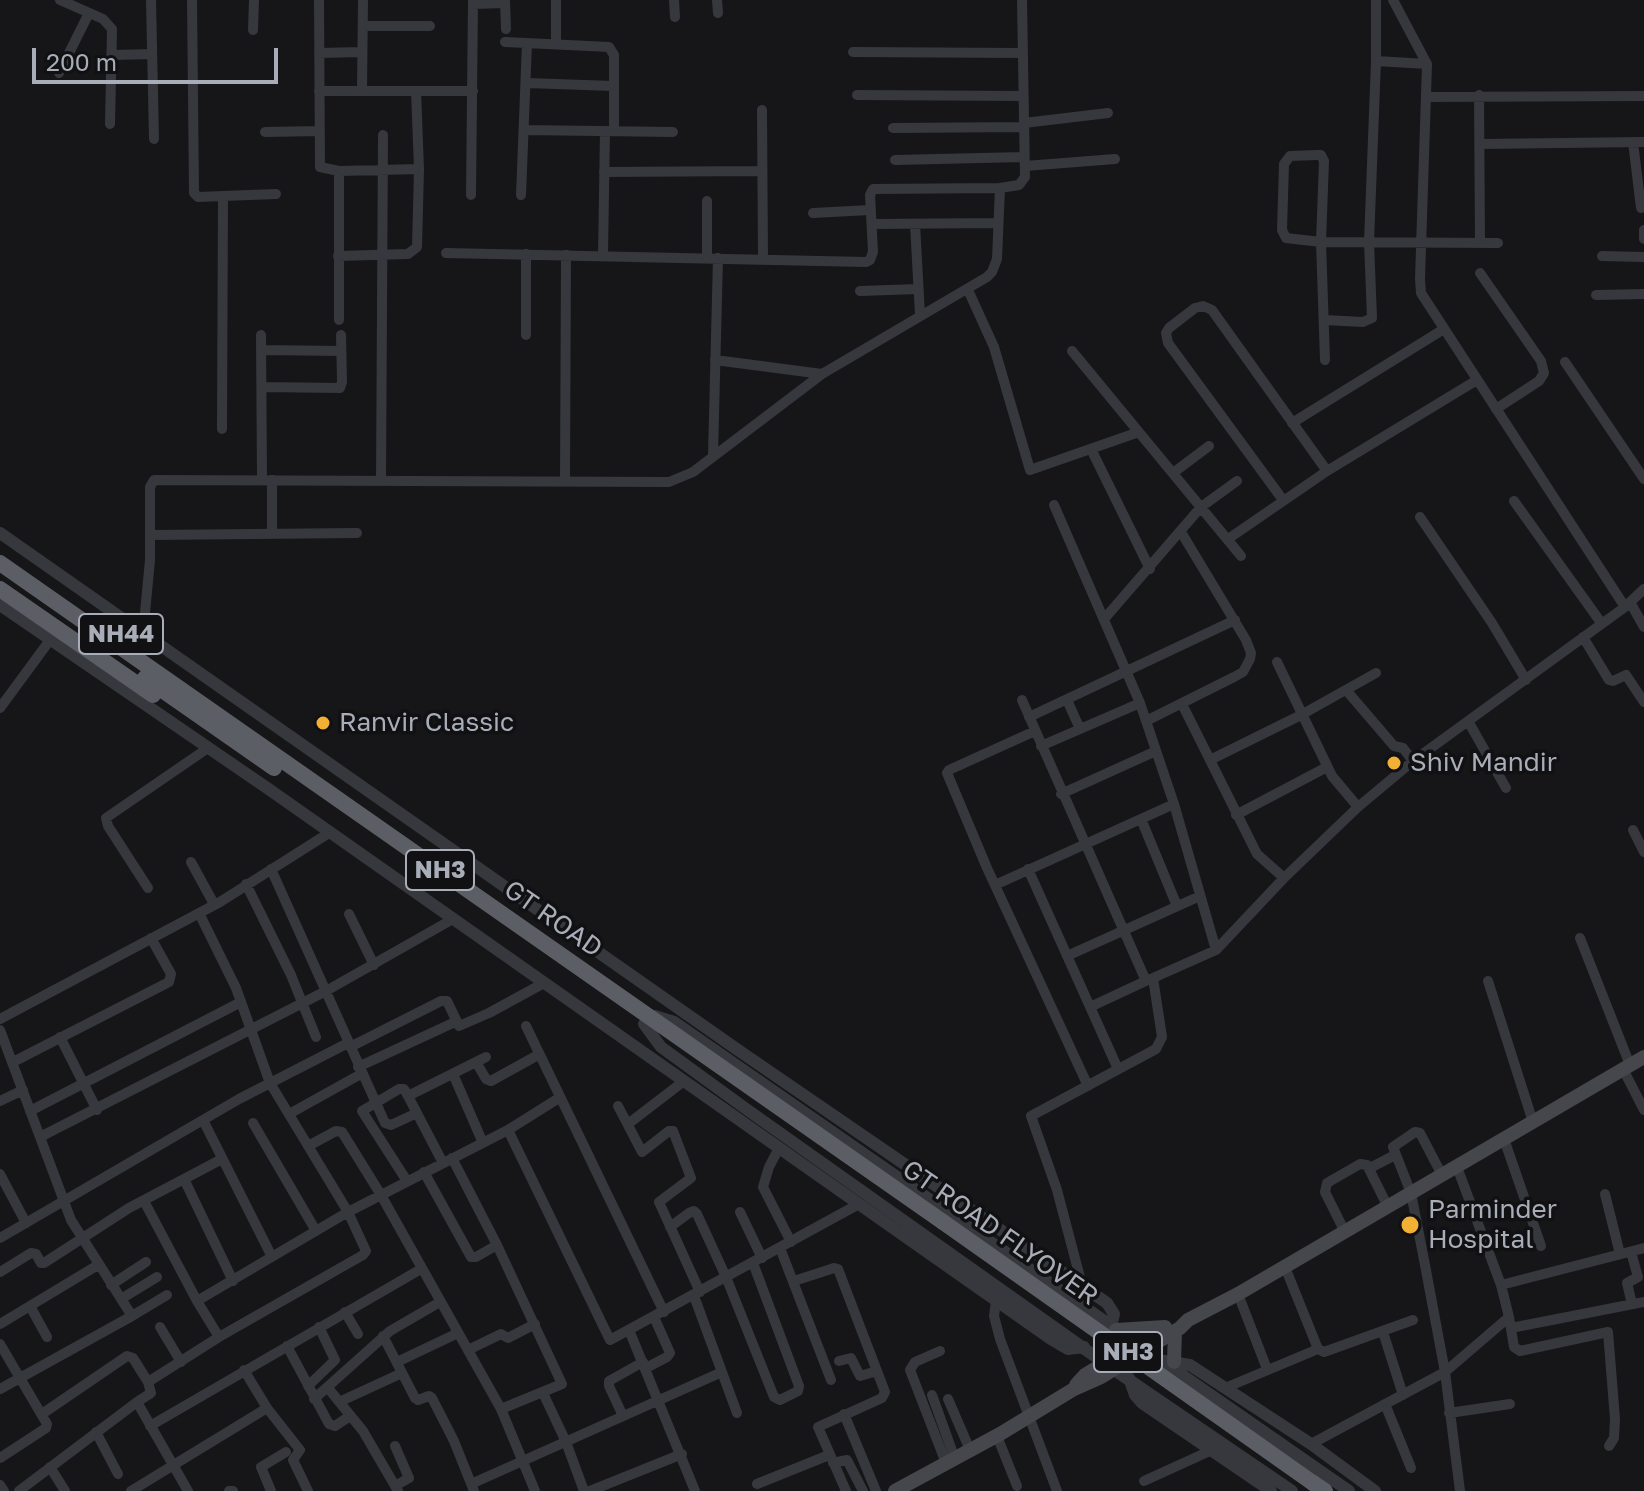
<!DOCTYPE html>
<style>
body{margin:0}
#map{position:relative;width:1644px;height:1491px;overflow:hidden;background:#161618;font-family:"Golos Text",sans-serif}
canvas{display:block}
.scale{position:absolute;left:32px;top:48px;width:246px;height:36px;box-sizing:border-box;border:4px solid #a8adb8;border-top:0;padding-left:10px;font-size:24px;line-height:28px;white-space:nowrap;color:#a8adb8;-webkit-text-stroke:6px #111113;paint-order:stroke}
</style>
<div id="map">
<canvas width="1644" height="1491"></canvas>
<div class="scale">200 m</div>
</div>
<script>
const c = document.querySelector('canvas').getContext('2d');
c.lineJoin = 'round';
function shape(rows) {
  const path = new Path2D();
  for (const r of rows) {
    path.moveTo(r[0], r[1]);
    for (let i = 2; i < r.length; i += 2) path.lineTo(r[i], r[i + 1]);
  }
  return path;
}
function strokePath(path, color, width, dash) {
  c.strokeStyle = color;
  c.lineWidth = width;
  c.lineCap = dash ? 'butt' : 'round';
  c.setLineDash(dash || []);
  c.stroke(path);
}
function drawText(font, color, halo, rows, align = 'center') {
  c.font = font + ' "Golos Text",sans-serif';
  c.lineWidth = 7;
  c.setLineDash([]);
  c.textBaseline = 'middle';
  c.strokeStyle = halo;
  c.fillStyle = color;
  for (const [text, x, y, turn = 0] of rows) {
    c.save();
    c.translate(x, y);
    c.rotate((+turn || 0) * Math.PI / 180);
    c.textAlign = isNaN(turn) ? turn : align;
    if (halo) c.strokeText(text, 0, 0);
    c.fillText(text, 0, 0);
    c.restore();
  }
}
const minor = shape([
 [60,0,103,19,112,29,110,124],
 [151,0,154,139],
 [192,0,194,193,198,197,223,196,222,429],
 [319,0,320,167,339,171,419,169],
 [505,0,506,29],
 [674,0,675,17],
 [717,0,718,13],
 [1393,0,1427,64],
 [473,4,505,3],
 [363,26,430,26],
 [253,30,254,0],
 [505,42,609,47,614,55,614,131],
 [556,44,556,0],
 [853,52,1023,53],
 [319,53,362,52],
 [113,55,152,54],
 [1376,61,1376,0],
 [59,73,89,13],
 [527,83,613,86],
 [319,91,473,91],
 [362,91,363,0],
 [857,95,1023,96],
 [1479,95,1480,243],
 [1426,97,1644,96],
 [762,110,763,259],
 [1024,123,1108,113],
 [893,128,1024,127],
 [524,130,673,132],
 [265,132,319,131],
 [1633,142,1641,208],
 [1480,144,1644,142],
 [895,160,1024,157],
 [1025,166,1115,159],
 [339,171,339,320],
 [604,172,762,171],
 [471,195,473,0],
 [521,195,527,43],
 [223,196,276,194],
 [707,201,707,258],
 [813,213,870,210],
 [872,224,998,223],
 [915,224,920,315],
 [1644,230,1644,239],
 [446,253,866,262,870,260,873,252,870,195,873,189,1000,188],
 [526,254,526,335],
 [603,255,605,131],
 [338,256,408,254,417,247,419,169,416,91],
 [1602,256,1644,257],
 [1480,273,1541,361,1544,373,1539,381,1496,409],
 [968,290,994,347,1030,470,1139,432],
 [860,291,918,289],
 [1596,295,1644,294],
 [1325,320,1363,322,1372,318,1369,242,1376,61,1427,64,1420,279,1421,293,1625,607],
 [261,335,262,480],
 [261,350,341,351],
 [1072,351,1241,556],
 [715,360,822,374],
 [1325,360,1321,242,1324,161,1321,155,1317,155,1290,156,1284,164,1282,230,1286,238,1321,242,1498,243],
 [1565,362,1644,479],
 [262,387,340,388,342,382,341,335],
 [1292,423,1444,329],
 [1091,449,1150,569],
 [713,455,718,258],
 [1173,473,1209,446],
 [272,480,272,534],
 [381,481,383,135],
 [565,481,566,255],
 [1283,500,1168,343,1166,333,1169,328,1195,308,1203,306,1212,310,1327,471],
 [1514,501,1602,624],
 [1054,505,1140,703,1174,804,1216,950],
 [1420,517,1492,623,1526,680],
 [150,535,357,533],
 [1228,539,1327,471,1477,380],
 [1630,602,1644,627],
 [1105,618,1201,507,1237,481],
 [143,634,150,560,150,487,154,480,669,482,693,472,822,374,987,277,992,272,997,259,1000,188,1019,185,1025,177,1022,0],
 [1583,637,1609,680,1613,681,1626,675,1644,702],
 [1277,662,1332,776,1358,807],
 [1346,690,1394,746,1403,748,1413,761],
 [1022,700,1146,981],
 [1067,700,1080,729],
 [1182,704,1257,854,1284,878],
 [0,708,50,640],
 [1029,717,1235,620],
 [1146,721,1234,677,1243,672,1250,659,1251,653,1246,640,1181,532],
 [1468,721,1506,788],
 [1035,731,949,770,947,773,987,868,1088,1086],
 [1041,746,1140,703],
 [1210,760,1301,715,1376,673],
 [1061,794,1156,751],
 [1236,815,1327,767],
 [1141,819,1177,906],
 [1633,830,1644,852],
 [191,862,214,904],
 [271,869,385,1123,391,1125,417,1113],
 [1028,869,1118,1069],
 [246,884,291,975,316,1037],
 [995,885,1174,804],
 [148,888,108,826,106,818,208,748],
 [199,913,236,988,270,1083,348,1212,366,1251,363,1255,219,1337],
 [349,914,374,965],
 [1580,938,1630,1065],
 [1067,956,1200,896],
 [1488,981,1533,1122],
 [1090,1007,1150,979],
 [0,1019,220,902,329,833],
 [526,1026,664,1312],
 [0,1030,71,1220,132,1316,0,1389],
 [60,1037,97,1110],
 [350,1047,441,1001,447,1001,459,1026,489,1013,544,983],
 [13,1062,169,982,171,974,151,938],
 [476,1062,486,1079,491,1081,538,1055],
 [358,1067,455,1022],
 [1623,1069,1644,1110],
 [453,1074,483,1143],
 [408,1096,486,1057],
 [0,1101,23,1090],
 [618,1106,642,1152,669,1131,673,1131,691,1178,659,1202,700,1292],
 [30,1111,241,1002],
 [289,1114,361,1074],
 [203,1120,272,1257],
 [253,1123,316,1231],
 [628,1124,684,1081],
 [508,1130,610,1340,859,1204],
 [40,1137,326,991,453,919],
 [1504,1139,1541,1246],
 [310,1145,336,1131,342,1132,381,1195,501,1409,535,1491],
 [779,1148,769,1167,763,1187,791,1242],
 [452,1158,497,1245,562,1384,501,1409],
 [1370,1168,1395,1155],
 [424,1172,471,1257,476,1257,497,1245],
 [0,1174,26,1223],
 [1442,1175,1420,1133,1415,1132,1393,1147,1411,1193,1425,1265,1445,1372,1460,1491],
 [184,1179,233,1281],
 [407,1181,362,1111,399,1089,404,1089,408,1096,443,1163],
 [1605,1194,1620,1254],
 [144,1201,197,1301],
 [740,1212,762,1258],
 [670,1227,689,1213,694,1211,697,1214,726,1277,774,1397,780,1400,798,1391,799,1386,753,1263],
 [1345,1232,1325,1192,1327,1183,1360,1164,1367,1165,1388,1207],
 [0,1238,239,1099,348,1043],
 [780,1248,831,1380],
 [1631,1252,1638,1277,1627,1283,1632,1304],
 [1285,1267,1318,1349],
 [0,1272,31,1253,36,1254,41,1263,44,1263,129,1208,222,1159],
 [794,1281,834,1268,838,1269,885,1392,882,1398,818,1427,846,1491],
 [111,1285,146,1262],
 [1082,1285,1057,1190,1031,1116,1156,1049,1162,1037,1153,978,1216,950,1284,878,1358,807,1413,761,1625,607,1644,589],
 [1501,1285,1644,1248],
 [1238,1294,1267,1369],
 [694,1296,737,1413],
 [121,1299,157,1277],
 [996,1301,994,1316,1000,1339,1057,1491],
 [30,1306,47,1337],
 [345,1312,358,1334],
 [132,1316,167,1295],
 [1509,1317,1514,1347,1520,1351,1608,1332,1615,1419,1614,1438,1609,1446],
 [0,1324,98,1265],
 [160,1327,181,1362],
 [1511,1328,1644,1302],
 [629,1330,695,1491],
 [1383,1332,1403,1395],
 [383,1336,415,1398,418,1400,429,1396,432,1398,454,1441,474,1491],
 [0,1344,47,1424,46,1428,0,1458],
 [287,1346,329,1424,335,1426,350,1416],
 [468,1350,501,1334,508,1338,535,1324],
 [940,1351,915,1362,910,1370,946,1463],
 [839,1361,851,1358,860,1376,877,1371],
 [397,1362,458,1333],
 [646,1368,667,1357,670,1353,654,1317],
 [244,1370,267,1408,300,1450,293,1460,308,1491],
 [308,1386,335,1360,319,1327],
 [328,1388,363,1431,398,1491],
 [1225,1388,1318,1349,1324,1352,1413,1320],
 [543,1393,566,1442,584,1491],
 [932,1395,955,1459],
 [314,1399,390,1331,440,1302],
 [948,1399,970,1450],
 [137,1402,151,1393,148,1382,219,1337,197,1301,348,1212,508,1130,559,1098],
 [339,1402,402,1373],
 [1385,1404,1411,1468],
 [1449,1413,1510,1404],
 [42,1414,127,1356,133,1358,148,1382],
 [844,1414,876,1491],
 [623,1416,609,1386,609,1381,643,1362],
 [150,1426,421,1269],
 [96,1432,118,1474],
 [997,1436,1017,1486],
 [1311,1444,1445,1372,1509,1317,1501,1285,1457,1167],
 [395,1446,409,1478,395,1486],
 [833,1463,847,1460,863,1491],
 [50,1467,65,1491],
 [1144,1481,1212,1450],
 [471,1484,722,1372],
 [757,1484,829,1455],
 [0,1485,4,1491],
 [19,1491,137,1402,188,1491],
 [131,1491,267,1408],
 [229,1491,233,1491],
 [271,1491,261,1467,286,1452],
 [590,1491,682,1454]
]);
const tertiary = shape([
 [0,533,738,1050,1107,1303,1114,1314,1111,1326],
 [0,605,270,790,1051,1339,1068,1349,1084,1347],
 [655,1016,674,1022,1349,1491],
 [644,1024,661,1047,749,1111,1113,1369,1292,1491],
 [1165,1361,1190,1365,1311,1444,1375,1491],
 [1129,1378,1135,1395,1142,1403,1271,1491]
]);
const secondary = shape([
 [1116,1330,1165,1327],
 [1174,1362,1175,1332],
 [1076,1385,1085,1375,1134,1345],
 [895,1491,1000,1434,1074,1389,1101,1377,1180,1328,1188,1320,1238,1294,1644,1057]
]);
const trunk = shape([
 [0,563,943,1222],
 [0,589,153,695],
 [145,678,274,768],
 [1313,1483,1325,1491]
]);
const trunkBridge = shape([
 [943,1222,1313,1483]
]);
const markers = [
 [323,723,8,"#f2b134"],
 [1394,763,8,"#f2b134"],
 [1410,1225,10,"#f2b134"]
];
const shields = [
 [121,634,84],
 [440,870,68],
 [1128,1352,68]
];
const shieldNames = [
 ["NH44",121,634],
 ["NH3",440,870],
 ["NH3",1128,1352]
];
const poiNames = [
 ["Ranvir Classic",339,723],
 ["Shiv Mandir",1410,763],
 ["Parminder",1428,1210],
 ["Hospital",1428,1240]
];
const streetNames = [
 ["GT ROAD",553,919,35],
 ["GT ROAD FLYOVER",1000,1233,35]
];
strokePath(minor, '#37383d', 10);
strokePath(tertiary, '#37383d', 12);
strokePath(secondary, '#45474d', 14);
strokePath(trunk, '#5b5e65', 16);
strokePath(trunkBridge, '#5b5e65', 16);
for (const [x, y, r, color] of markers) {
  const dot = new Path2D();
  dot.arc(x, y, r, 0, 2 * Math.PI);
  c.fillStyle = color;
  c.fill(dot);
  strokePath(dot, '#111113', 3);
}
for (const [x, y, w] of shields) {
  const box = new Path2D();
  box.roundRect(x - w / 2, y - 20, w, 40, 6);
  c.fillStyle = '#111113';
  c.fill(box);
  strokePath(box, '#a8adb8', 2);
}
drawText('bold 24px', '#a8adb8', null, shieldNames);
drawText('26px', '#a8adb8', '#111113', poiNames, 'left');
drawText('26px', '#a8adb8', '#111113', streetNames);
</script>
